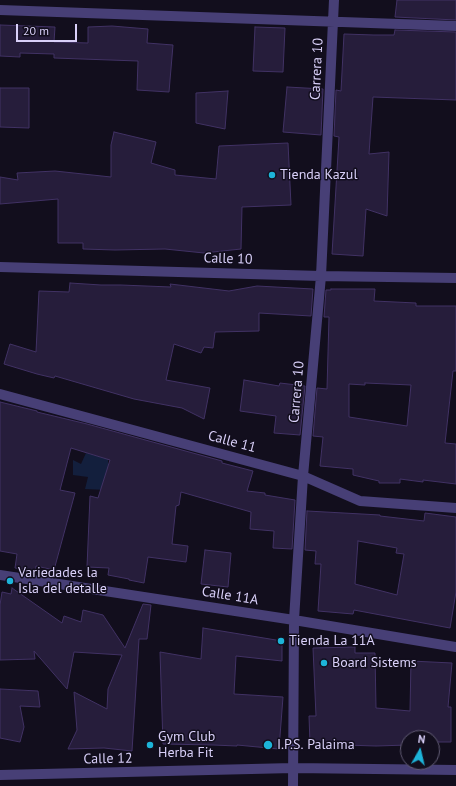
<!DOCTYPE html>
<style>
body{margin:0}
#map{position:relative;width:456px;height:786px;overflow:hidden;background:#120e1d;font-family:"PT Sans",sans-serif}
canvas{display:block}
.north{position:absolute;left:400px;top:730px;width:40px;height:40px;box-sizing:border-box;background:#120e1d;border:1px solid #625c75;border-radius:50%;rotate:8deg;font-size:11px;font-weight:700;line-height:16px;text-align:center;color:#d9d0f9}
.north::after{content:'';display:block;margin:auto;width:14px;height:18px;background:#1db4d9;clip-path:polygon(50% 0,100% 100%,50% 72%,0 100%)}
.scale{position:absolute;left:16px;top:24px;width:61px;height:18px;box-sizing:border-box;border:2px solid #d9d0f9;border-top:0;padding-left:5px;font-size:12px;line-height:14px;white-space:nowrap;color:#d9d0f9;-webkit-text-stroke:3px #120e1d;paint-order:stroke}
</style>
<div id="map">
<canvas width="456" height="786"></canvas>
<div class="north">N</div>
<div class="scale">20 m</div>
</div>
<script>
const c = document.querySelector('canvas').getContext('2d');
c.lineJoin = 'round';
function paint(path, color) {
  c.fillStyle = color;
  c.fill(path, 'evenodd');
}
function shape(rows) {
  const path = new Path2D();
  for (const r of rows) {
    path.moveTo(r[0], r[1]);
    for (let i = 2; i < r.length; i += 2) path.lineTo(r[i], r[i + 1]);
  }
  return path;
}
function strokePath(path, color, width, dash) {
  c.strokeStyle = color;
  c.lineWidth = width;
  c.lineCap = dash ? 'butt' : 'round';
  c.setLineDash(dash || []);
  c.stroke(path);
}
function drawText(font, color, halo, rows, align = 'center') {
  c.font = font + ' "PT Sans",sans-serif';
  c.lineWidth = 3;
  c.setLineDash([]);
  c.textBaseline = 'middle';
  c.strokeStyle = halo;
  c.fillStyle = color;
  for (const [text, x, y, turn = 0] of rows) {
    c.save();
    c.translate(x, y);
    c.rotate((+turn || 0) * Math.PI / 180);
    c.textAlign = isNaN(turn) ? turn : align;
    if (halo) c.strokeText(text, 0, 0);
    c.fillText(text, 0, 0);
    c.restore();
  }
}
const water = shape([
 [86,453,108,459,108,490,85,489,88,477,73,475,73,460,81,464]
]);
const building = shape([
 [397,0,456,0,456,20,395,17,397,0],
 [0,25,55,27,54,42,88,43,88,27,112,26,148,29,147,43,173,45,169,92,137,90,138,61,54,58,54,54,20,53,20,57,0,56,0,25],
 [255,27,285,28,283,72,253,71,255,27],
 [395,30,456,32,456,100,373,97,369,154,389,152,387,216,366,209,363,256,332,254,339,137,334,136,336,90,341,91,344,34,374,35,394,35,395,30],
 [287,87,323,89,321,135,283,132,287,87],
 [0,88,29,88,29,128,0,127,0,88],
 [228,91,225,129,196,123,196,93,228,91],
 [114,132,156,142,151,163,175,170,175,175,216,179,219,146,288,143,291,205,242,207,241,249,204,253,165,249,115,250,83,249,83,243,58,243,58,199,0,204,0,177,18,180,17,173,55,171,111,177,111,145,114,132],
 [70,283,101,285,121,285,171,287,170,284,229,291,257,286,313,289,311,316,259,313,259,331,215,332,213,348,204,347,201,353,174,344,166,380,210,388,204,419,182,408,134,399,55,376,54,378,37,374,4,364,10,344,36,352,39,291,69,292,70,283],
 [331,289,375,289,374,301,416,303,416,306,456,306,456,371,453,371,445,443,456,444,456,484,423,480,423,482,400,479,400,483,379,483,379,481,353,475,353,469,320,466,323,437,313,436,317,388,327,389,329,317,324,317,326,290,331,290,331,289],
 [365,383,411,385,407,426,349,417,349,384,365,385,365,383],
 [244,380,279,386,280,383,305,386,300,435,274,433,276,416,240,411,244,380],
 [0,402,37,411,37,412,87,424,222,461,222,463,253,471,247,491,265,493,265,495,295,500,292,549,273,548,274,531,250,529,251,512,181,492,179,505,176,506,172,544,188,546,186,562,148,557,144,583,129,580,129,579,108,575,109,568,87,567,90,496,98,498,110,460,71,448,60,490,75,493,54,570,36,566,35,571,15,568,17,554,0,551,0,402],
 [307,511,380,515,380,516,424,521,425,513,456,517,456,592,450,628,354,610,353,614,318,611,321,564,315,564,316,551,305,550,307,511],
 [358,541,397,548,396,553,404,554,397,595,355,584,358,541],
 [205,550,231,553,228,587,201,584,205,550],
 [12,588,62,623,64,616,81,622,83,610,103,615,125,648,143,604,151,605,147,639,139,639,132,751,104,748,68,749,77,730,74,692,107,709,108,689,122,655,74,652,67,689,34,651,35,659,0,660,0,605,2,592,11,594,12,588],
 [203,628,282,641,282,661,236,656,234,694,283,697,279,749,237,745,237,746,213,745,163,744,160,652,201,659,203,628],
 [355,647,355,653,375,653,376,708,410,711,411,661,452,663,448,707,451,707,451,742,432,742,432,738,408,738,408,745,376,746,310,744,309,716,316,716,313,648,355,647],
 [0,689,38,691,40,707,20,706,24,727,20,742,0,738,0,689]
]);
const minor = shape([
 [0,10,456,26],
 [0,267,321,276,456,278],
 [0,394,303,476,360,501,456,508],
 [0,575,294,620,456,647],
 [0,775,293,768,456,770],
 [293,786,294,620,303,476,321,276,334,0]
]);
const markers = [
 [272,175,4,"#1db4d9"],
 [10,581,4,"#1db4d9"],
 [281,641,4,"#1db4d9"],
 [324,663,4,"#1db4d9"],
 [150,745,4,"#1db4d9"],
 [268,745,5,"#1db4d9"]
];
const streetNames = [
 ["Carrera 10",317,69,-87],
 ["Calle 10",228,259,2],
 ["Carrera 10",297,392,-85],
 ["Calle 11",232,442,15],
 ["Calle 11A",230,596,9],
 ["Calle 12",108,759,-1]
];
const poiNames = [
 ["Tienda Kazul",280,175],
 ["Variedades la",18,573],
 ["Isla del detalle",18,589],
 ["Tienda La 11A",289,641],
 ["Board Sistems",332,663],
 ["Gym Club",158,737],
 ["Herba Fit",158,753],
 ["I.P.S. Palaima",277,745]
];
paint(water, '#131f3d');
paint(building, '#261d3b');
strokePath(building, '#413264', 1);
strokePath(minor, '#473f76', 10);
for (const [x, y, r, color] of markers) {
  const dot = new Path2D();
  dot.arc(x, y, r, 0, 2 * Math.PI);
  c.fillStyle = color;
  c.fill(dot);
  strokePath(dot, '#120e1d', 1.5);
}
drawText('14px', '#d9d0f9', '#120e1d', streetNames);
drawText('14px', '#d9d0f9', '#120e1d', poiNames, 'left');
</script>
